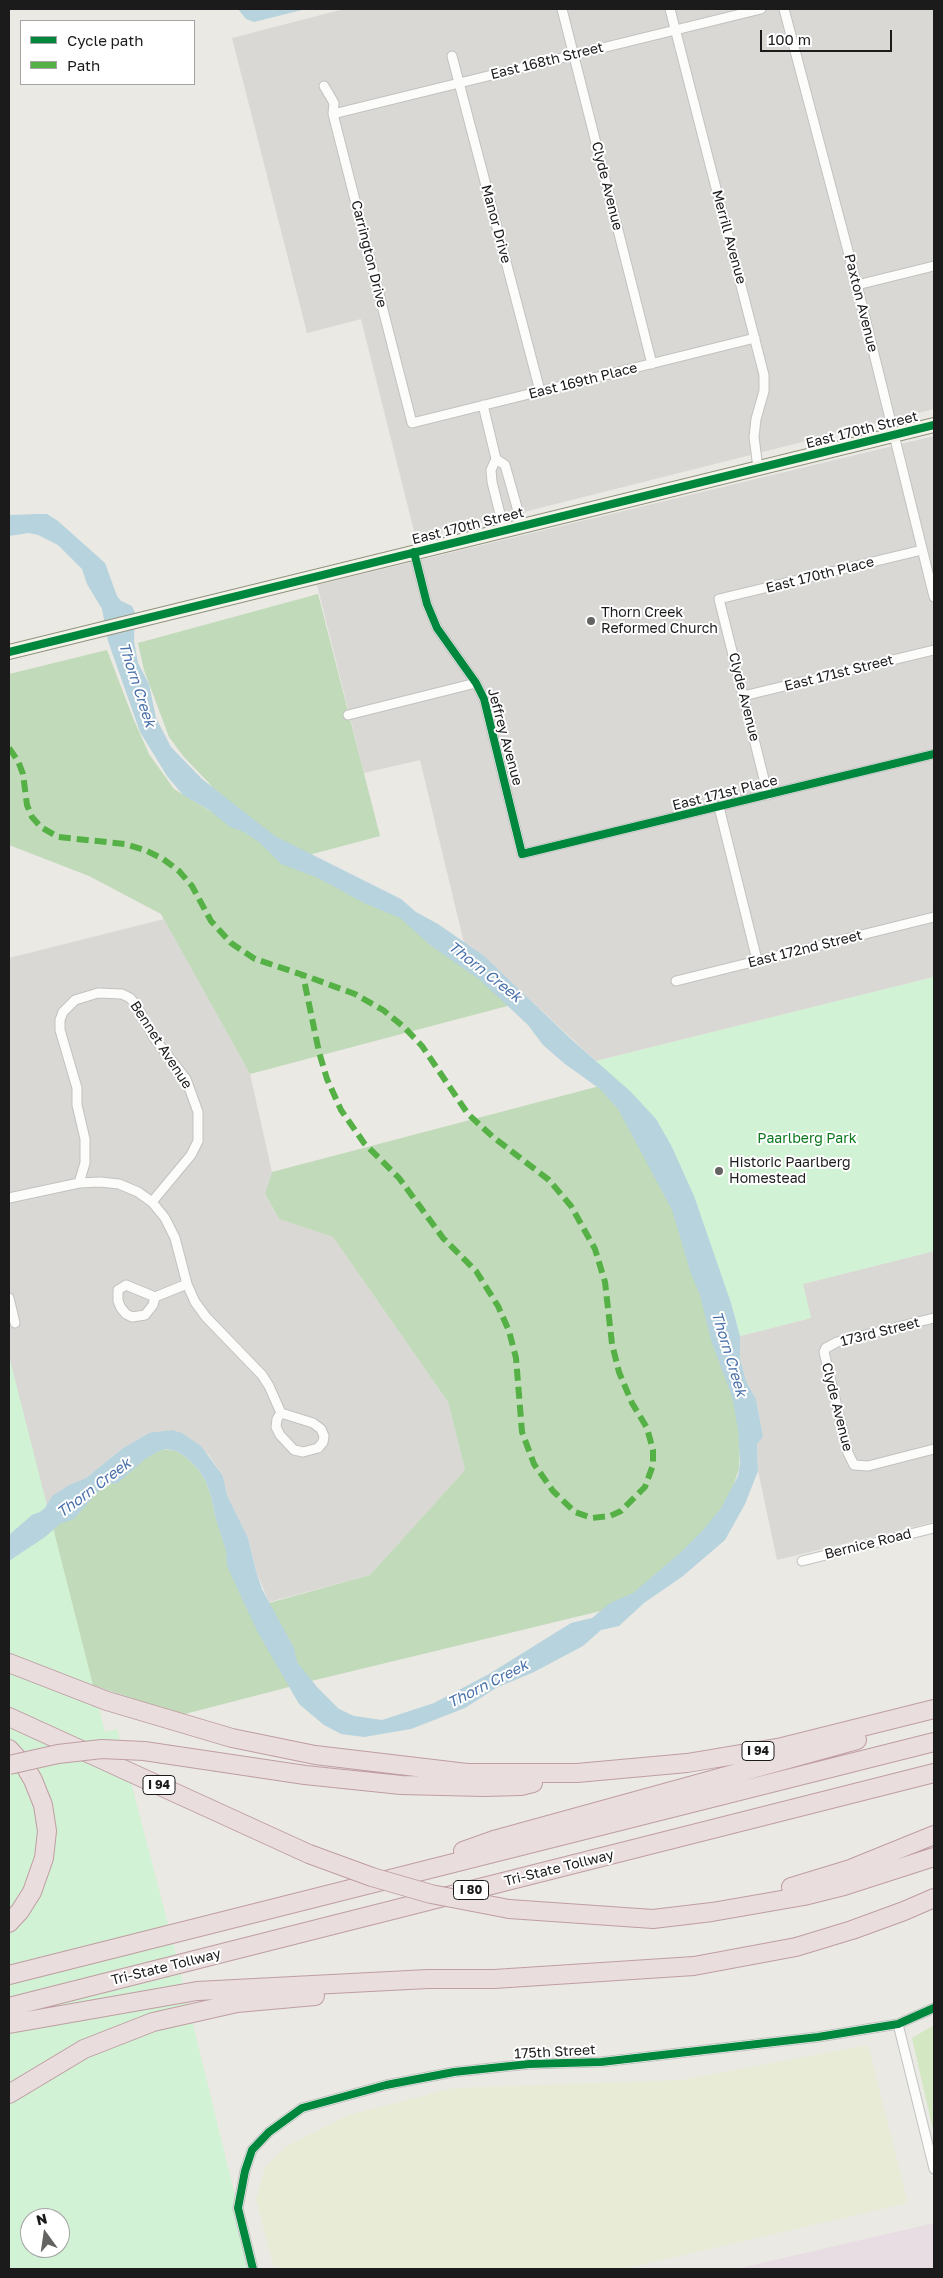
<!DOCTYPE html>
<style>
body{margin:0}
#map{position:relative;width:943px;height:2278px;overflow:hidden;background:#eae9e4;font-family:"Golos Text",sans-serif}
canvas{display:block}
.frame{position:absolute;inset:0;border:10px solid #1b1b1b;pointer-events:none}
.legend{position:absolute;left:20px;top:20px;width:175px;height:65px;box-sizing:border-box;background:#fff;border:1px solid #a4a4a4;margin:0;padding:6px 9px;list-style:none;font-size:15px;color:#1b1b1b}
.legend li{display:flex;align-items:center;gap:10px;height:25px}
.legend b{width:25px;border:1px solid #a4a4a4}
.north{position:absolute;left:20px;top:2208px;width:50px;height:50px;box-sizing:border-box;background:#fff;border:1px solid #a4a4a4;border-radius:50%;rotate:346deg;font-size:14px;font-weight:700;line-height:20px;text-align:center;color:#1b1b1b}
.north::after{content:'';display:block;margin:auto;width:18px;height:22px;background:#636361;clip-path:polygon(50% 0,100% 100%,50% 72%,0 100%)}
.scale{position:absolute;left:760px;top:30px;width:132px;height:22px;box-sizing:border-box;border:2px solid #1b1b1b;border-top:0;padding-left:6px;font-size:15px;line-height:18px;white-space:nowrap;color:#1b1b1b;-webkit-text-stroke:4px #fff;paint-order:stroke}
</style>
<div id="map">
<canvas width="943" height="2278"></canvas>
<div class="frame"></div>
<ul class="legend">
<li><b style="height:6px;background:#00873e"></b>Cycle path</li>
<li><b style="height:6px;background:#55b145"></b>Path</li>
</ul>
<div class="north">N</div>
<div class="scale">100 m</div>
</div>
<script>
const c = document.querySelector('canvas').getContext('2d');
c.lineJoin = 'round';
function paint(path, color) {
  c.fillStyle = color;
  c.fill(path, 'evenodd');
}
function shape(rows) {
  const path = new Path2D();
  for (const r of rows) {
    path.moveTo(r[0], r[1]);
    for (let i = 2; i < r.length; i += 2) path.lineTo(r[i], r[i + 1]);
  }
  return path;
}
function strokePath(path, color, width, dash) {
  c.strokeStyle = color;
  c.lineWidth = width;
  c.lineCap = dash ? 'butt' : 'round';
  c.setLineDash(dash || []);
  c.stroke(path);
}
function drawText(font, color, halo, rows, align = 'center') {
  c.font = font + ' "Golos Text",sans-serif';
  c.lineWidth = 4;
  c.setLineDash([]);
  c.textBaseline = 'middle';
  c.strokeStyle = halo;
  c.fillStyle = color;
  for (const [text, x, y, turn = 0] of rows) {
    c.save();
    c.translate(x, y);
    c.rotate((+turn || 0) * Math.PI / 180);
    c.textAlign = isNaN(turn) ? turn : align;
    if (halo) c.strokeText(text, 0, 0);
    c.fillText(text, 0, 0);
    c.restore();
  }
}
const residential = shape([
 [344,9,934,9,934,409,416,539,361,319,307,333,232,38],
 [934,436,934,977,596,1061,484,957,464,943,420,760,364,773,317,585],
 [164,919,250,1074,272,1172,265,1195,279,1219,333,1237,448,1402,465,1470,370,1575,269,1602,256,1571,248,1538,227,1495,223,1476,208,1454,149,1433,123,1448,86,1478,69,1485,53,1496,45,1508,9,1357,9,958],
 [934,1251,934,1522,777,1560,758,1471,757,1444,762,1433,758,1409,756,1399,746,1381,740,1358,740,1336,811,1318,802,1284]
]);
const industrial = shape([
 [934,2223,934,2269,736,2269]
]);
const farmland = shape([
 [868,2045,908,2203,623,2269,274,2269,256,2199,265,2167,287,2146,348,2115,454,2088,682,2080]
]);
const grass = shape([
 [934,2025,934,2134,912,2038]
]);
const forest = shape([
 [318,594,380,836,305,856,222,801,209,783,183,756,169,737,144,670,138,643],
 [107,650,133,718,149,754,174,789,279,853,358,891,476,966,515,1004,250,1074,161,914,89,876,9,845,9,674],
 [611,1083,637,1108,741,1403,739,1469,726,1507,672,1564,613,1608,303,1683,258,1606,370,1575,465,1470,448,1402,333,1237,279,1219,265,1194,272,1172],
 [163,1449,176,1451,187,1458,198,1469,205,1480,211,1496,215,1516,293,1686,181,1715,92,1685,52,1524,128,1466]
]);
const park = shape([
 [934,977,934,1251,803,1284,811,1318,740,1336,731,1303,596,1061],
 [9,1356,51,1521,9,1549],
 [52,1524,105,1732,117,1729,173,1943,253,2269,9,2269,9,1555],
 [30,2218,60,2218,60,2248,30,2248]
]);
const water = shape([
 [238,9,306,9,254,22,246,19],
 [36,514,47,514,58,521,105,563,117,596,121,601,132,606,135,613,134,641,138,663,149,684,156,718,171,747,202,779,275,836,401,899,416,912,438,924,484,956,571,1039,631,1092,656,1119,671,1145,694,1196,731,1303,740,1336,740,1358,746,1381,756,1399,763,1437,757,1444,758,1471,745,1504,725,1540,683,1576,644,1603,619,1626,601,1630,583,1646,534,1672,496,1688,465,1708,411,1729,364,1737,341,1734,324,1725,299,1704,257,1631,227,1566,226,1551,215,1516,211,1496,205,1480,198,1469,187,1458,176,1451,166,1449,157,1452,145,1459,118,1483,108,1484,102,1487,74,1519,60,1524,45,1537,9,1561,9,1535,32,1515,40,1512,45,1508,52,1496,69,1485,86,1478,123,1448,149,1433,172,1430,182,1433,201,1446,223,1476,227,1495,248,1538,256,1571,262,1589,294,1648,297,1662,317,1687,339,1709,354,1716,382,1720,434,1703,489,1674,571,1623,592,1618,610,1603,633,1593,680,1553,703,1530,721,1508,738,1476,740,1463,738,1429,732,1397,711,1340,700,1295,691,1274,672,1210,618,1109,600,1089,565,1064,543,1045,528,1025,480,980,430,945,400,918,364,903,318,878,281,864,259,842,242,831,230,827,209,810,183,795,167,776,140,732,108,641,102,609,87,584,82,569,58,545,38,535,29,533,9,536,9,515]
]);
const street = shape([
 [562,9,652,364],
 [670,9,764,375,764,391,756,419,754,437,758,468],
 [784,9,857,285,934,597],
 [452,56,540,391],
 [324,86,334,103,333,114,412,423,755,338],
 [333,114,761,9],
 [857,285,934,266],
 [483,405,496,459,491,470,492,482,504,530],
 [496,459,505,465,522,525],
 [414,552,427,604,437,628,476,683,484,699,522,854,934,754],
 [743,696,934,650],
 [348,715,476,683],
 [768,795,719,599,922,550],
 [719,807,757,960],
 [676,981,934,917],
 [79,1183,85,1163,85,1139,77,1105,77,1088,60,1030,60,1020,63,1012,75,1000,98,993,122,994,130,998,137,1006,154,1038,186,1079,198,1112,198,1141,191,1155,152,1202],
 [9,1198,79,1183,100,1182,119,1184,138,1192,152,1202,165,1218,175,1238,187,1284,195,1302,206,1317,262,1375,269,1386,281,1413],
 [126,1285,155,1297,153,1305,145,1315,132,1317,126,1314,121,1308,118,1301,118,1290,126,1285],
 [155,1297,187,1284],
 [9,1298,15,1323],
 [934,1318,837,1342,826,1348,824,1352,848,1453,854,1465,868,1466,934,1449],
 [281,1413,313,1423,321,1429,324,1436,323,1442,318,1448,303,1452,294,1450,280,1435,276,1427,277,1419,281,1413],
 [802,1561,934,1528],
 [898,2024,934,2169],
 [253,2269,238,2208,245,2171,252,2150,269,2132,302,2108,386,2085,454,2072,529,2064,601,2062,818,2037,898,2024,934,2008]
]);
const secondary = shape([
 [9,652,934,425]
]);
const highway = shape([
 [9,1663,107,1701,232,1738,315,1755,467,1773,577,1773,687,1763,782,1747,934,1709],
 [9,1717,309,1854],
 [9,1749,26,1768,33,1780,43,1805,47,1831,44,1858,32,1892,20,1911,9,1923],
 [218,1762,305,1775,401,1785,484,1787,521,1786,533,1783],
 [463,1851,494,1840,857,1740],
 [791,1887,850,1869,934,1835],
 [509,1909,653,1919,712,1912,804,1896,844,1886,934,1857],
 [9,1975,934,1742],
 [9,2007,934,1773],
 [9,2024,197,1991,428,1979,494,1979,694,1966,796,1947,852,1930,904,1911,934,1898],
 [9,2094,84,2049,153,2022,237,2003,315,1996]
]);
const highwayBridge = shape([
 [9,1765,58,1754,102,1749,144,1751,218,1762],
 [309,1854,372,1877,431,1894,509,1909]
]);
const quiet = shape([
 [9,748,18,761,23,774,27,805,32,817,41,827,58,837,125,844,145,850,163,859,179,871,192,886,211,921,231,943,255,959,303,975,355,994,383,1010,404,1027,422,1046,468,1114,493,1137,549,1180,571,1206,595,1249,605,1282,612,1344,619,1372,632,1403,647,1428,653,1450,653,1465,645,1487,621,1511,610,1516,592,1518,575,1512,553,1491,534,1464,522,1432,516,1358,509,1331,498,1306,476,1271,443,1238,399,1178,364,1143,341,1110,327,1079,319,1052,303,975]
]);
const cycleway = shape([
 [414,552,427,604,437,628,476,683,484,699,522,854,934,754],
 [9,652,934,425],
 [253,2269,238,2208,245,2171,252,2150,269,2132,302,2108,386,2085,454,2072,529,2064,601,2062,818,2037,898,2024,934,2008]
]);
const markers = [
 [591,621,5,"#636361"],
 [719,1171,5,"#636361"]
];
const shields = [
 [758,1751,32],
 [159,1785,32],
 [471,1890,35]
];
const shieldNames = [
 ["I 94",758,1751],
 ["I 94",159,1785],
 ["I 80",471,1890]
];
const streetNames = [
 ["East 168th Street",547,61,-14],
 ["Clyde Avenue",607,186,76],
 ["Manor Drive",496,224,75],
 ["Merrill Avenue",729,237,75],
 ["Carrington Drive",369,254,76],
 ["Paxton Avenue",861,303,76],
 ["East 169th Place",583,381,-14],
 ["East 170th Street",862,430,-14],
 ["East 170th Street",468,526,-14],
 ["East 170th Place",820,575,-14],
 ["East 171st Street",839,673,-14],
 ["Clyde Avenue",744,697,76],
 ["Jeffrey Avenue",505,737,75],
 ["East 171st Place",725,793,-14],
 ["East 172nd Street",805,949,-14],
 ["Bennet Avenue",161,1045,57],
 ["173rd Street",880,1332,-14],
 ["Clyde Avenue",837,1407,76],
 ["Bernice Road",868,1544,-14],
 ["Tri-State Tollway",559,1868,-14],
 ["Tri-State Tollway",166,1967,-14],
 ["175th Street",555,2052,-3]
];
const poiNames = [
 ["Thorn Creek",601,613],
 ["Reformed Church",601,629],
 ["Historic Paarlberg",729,1163],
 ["Homestead",729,1179]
];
const parkNames = [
 ["Paarlberg Park",807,1139]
];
const waterNames = [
 ["Thorn Creek",137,685,72],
 ["Thorn Creek",485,972,38],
 ["Thorn Creek",729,1354,73],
 ["Thorn Creek",94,1488,-37],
 ["Thorn Creek",488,1684,-27]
];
paint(residential, '#d9d8d5');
paint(industrial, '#e8dde2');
paint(farmland, '#e8ebd6');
paint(grass, '#d3e8c2');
paint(forest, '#c1dab9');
paint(park, '#d1f2d4');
paint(water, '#b7d3de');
strokePath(street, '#c2c2c0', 11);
strokePath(secondary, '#90937d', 16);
strokePath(highway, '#bf9da3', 20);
strokePath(street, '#fcfcfb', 9);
strokePath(secondary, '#f2f2e9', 14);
strokePath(highway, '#e9ddde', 18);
strokePath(highwayBridge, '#bf9da3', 20, []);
strokePath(highwayBridge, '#e9ddde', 18);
strokePath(quiet, '#55b145', 6, [12, 6]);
strokePath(cycleway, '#00873e', 8);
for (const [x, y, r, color] of markers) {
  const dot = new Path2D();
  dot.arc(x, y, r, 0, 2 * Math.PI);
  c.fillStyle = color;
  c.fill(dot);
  strokePath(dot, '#fff', 2);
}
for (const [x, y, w] of shields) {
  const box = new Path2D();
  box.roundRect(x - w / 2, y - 9.5, w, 19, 4);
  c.fillStyle = '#fff';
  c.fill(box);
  strokePath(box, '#1b1b1b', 1);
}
drawText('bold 12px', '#1b1b1b', null, shieldNames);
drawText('14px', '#1b1b1b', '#fff', streetNames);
drawText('14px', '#1b1b1b', '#fff', poiNames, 'left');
drawText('14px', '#0b781e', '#fff', parkNames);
drawText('italic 15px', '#4971aa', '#fff', waterNames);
</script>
